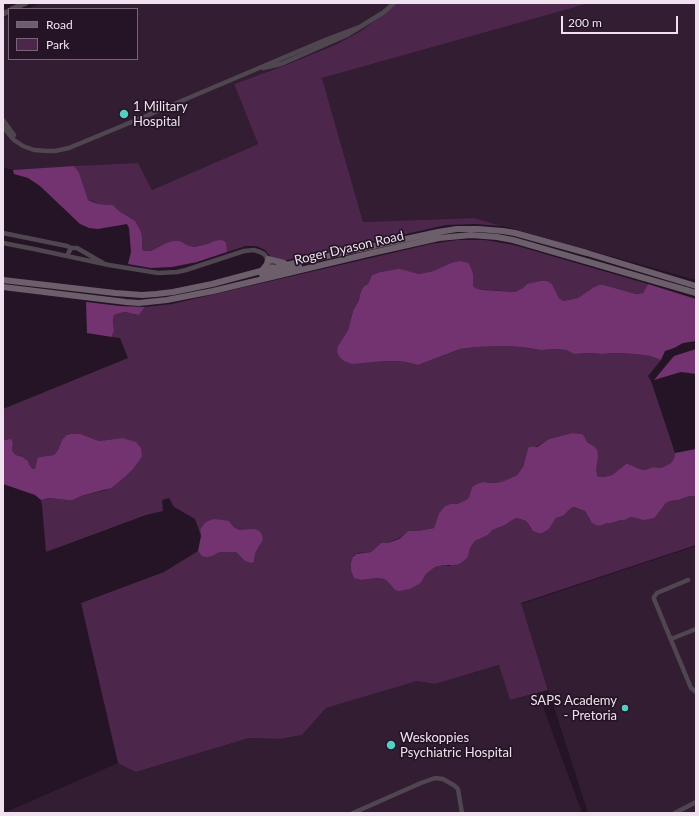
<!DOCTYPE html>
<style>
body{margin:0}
#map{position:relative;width:699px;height:816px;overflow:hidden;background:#251425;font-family:Lato,sans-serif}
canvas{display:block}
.frame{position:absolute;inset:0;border:4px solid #efe2ee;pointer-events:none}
.legend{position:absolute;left:8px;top:8px;width:130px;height:52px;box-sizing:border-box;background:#251425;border:1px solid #766675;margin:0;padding:5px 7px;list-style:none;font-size:12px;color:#efe2ee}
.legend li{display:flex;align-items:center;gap:8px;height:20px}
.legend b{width:20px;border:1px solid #766675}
.scale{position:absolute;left:561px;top:16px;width:117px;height:18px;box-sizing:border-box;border:2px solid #efe2ee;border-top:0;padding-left:5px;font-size:12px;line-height:14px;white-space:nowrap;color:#efe2ee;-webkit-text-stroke:3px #251425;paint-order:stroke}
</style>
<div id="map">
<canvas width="699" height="816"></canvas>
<div class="frame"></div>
<ul class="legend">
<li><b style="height:5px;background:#6d5e6c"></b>Road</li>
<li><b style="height:11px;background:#4c274b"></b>Park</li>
</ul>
<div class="scale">200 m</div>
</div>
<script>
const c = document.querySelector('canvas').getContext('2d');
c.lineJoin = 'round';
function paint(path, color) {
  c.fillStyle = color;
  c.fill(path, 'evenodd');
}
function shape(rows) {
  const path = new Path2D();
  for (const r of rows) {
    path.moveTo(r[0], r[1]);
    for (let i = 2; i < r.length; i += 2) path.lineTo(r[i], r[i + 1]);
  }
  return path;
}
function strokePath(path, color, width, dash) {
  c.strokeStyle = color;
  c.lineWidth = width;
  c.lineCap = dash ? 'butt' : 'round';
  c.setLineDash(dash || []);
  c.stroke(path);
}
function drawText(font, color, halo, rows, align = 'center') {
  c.font = font + ' Lato,sans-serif';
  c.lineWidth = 3.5;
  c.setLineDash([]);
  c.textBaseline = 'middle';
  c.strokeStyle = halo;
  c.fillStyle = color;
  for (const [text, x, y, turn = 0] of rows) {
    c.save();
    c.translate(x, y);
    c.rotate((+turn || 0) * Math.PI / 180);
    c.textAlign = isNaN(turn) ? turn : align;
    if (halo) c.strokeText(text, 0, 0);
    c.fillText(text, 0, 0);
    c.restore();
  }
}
const built = shape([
 [41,3,397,3,392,8,361,31,335,45,286,65,234,84,258,144,152,190,138,163,13,170,3,167,3,19,9,17,9,59,137,59,137,9,27,9],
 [590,3,696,3,696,280,474,218,363,222,322,78],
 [696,546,696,813,588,813,521,604],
 [500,665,510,700,538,693,582,813,4,813,118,763,137,772,249,738,280,739,302,735,326,708,417,681,435,684]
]);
const green = shape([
 [397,3,590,3,322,78,363,222,474,218,502,226,475,224,446,225,322,253,282,261,273,259,265,250,256,246,246,246,227,252,227,249,214,241,207,244,194,247,187,245,180,241,164,244,151,251,144,251,142,249,142,239,132,219,128,217,119,211,113,205,98,204,93,201,88,200,74,166,138,163,152,190,258,144,234,84,286,65,335,45,361,31,391,8],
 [457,240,485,240,514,245,648,284,643,293,636,294,604,285,596,286,578,298,563,301,559,298,552,284,527,284,523,288,515,292,477,289,473,286,473,274,451,263,433,271,419,274,397,269,380,272,372,275,368,284,364,286,362,289,360,294,359,300,353,311,348,330,338,346,383,361,394,361,406,362,418,365,460,349,476,347,505,346,522,347,541,350,554,349,566,350,574,354,590,353,602,354,615,353,635,354,650,356,661,360,648,376,651,381,675,453,674,458,671,463,661,468,653,467,645,470,640,469,628,464,626,464,612,475,604,477,598,477,596,470,595,447,587,442,584,437,582,434,572,433,549,439,527,452,523,467,517,475,511,478,501,482,493,483,483,482,472,487,469,497,466,500,457,504,450,504,445,506,439,513,434,528,417,531,408,531,399,538,388,543,381,543,371,552,358,553,354,555,353,557,362,580,377,578,384,579,387,581,395,590,422,581,426,574,435,567,445,565,449,566,465,560,468,557,470,548,475,541,488,535,491,530,505,525,514,519,517,518,526,521,531,529,549,529,556,518,563,516,571,508,574,507,585,511,590,520,600,526,607,523,611,523,621,520,625,520,631,517,640,519,656,516,666,503,670,501,678,500,690,496,696,496,696,545,521,603,548,690,510,700,499,665,435,684,417,681,326,708,302,735,280,739,249,738,136,772,118,763,81,603,164,572,198,551,201,553,212,556,220,552,236,552,245,561,254,562,255,554,260,545,250,530,239,530,234,527,229,521,200,530,201,536,195,519,174,507,169,498,162,500,163,511,146,515,46,552,42,505,41,500,49,498,67,500,73,500,81,496,106,490,125,477,134,468,142,457,122,438,99,441,81,434,62,440,58,450,54,455,39,457,37,459,35,469,33,469,30,466,28,461,23,457,16,455,13,452,12,450,13,443,10,439,3,440,3,426,4,425,3,422,3,409,128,358,120,338,112,337,113,334,114,327,113,320,114,315,116,314,126,312,136,315,141,313,145,307,172,304,431,244]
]);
const forest = shape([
 [74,166,79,173,88,200,98,204,113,205,119,211,135,221,141,232,142,239,142,249,144,251,151,251,164,244,173,241,180,241,187,245,194,247,207,244,214,241,221,240,224,241,226,243,227,252,197,262,172,267,151,268,128,264,131,252,129,228,127,224,98,229,89,228,80,224,40,186,28,178,14,174,13,170],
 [460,261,468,263,470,266,473,274,473,286,477,289,485,290,515,292,523,288,527,284,541,281,547,281,552,284,559,298,563,301,578,298,594,287,599,285,604,285,636,294,643,293,648,284,696,299,696,341,683,343,674,348,665,351,661,360,650,356,635,354,615,353,602,354,590,353,574,354,566,350,554,349,541,350,522,347,505,346,476,347,460,349,418,365,406,362,394,361,383,361,352,364,344,361,339,356,337,352,338,346,348,330,353,311,359,300,360,294,362,289,364,286,368,284,372,275,380,272,397,269,400,269,419,274,433,271,451,263],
 [86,302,120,306,145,307,139,315,133,314,126,312,120,313,114,315,113,320,114,330,112,337,87,333],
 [696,349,696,374,681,372,654,380,674,356],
 [572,433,582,434,584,436,587,442,595,447,597,450,598,456,596,470,598,477,604,477,612,475,626,464,628,464,640,469,645,470,653,467,661,468,671,463,674,458,675,453,696,449,696,496,690,496,678,500,670,501,666,503,656,516,654,518,644,520,631,517,625,520,621,520,611,523,607,523,600,526,596,525,592,523,585,511,574,507,571,508,563,516,556,518,549,529,542,533,539,533,533,531,526,521,517,518,514,519,505,525,492,530,488,535,475,541,470,548,468,557,465,560,459,564,453,565,444,565,435,567,426,574,422,581,419,584,410,589,399,591,395,590,387,581,384,579,377,578,362,580,354,578,351,570,351,563,353,557,356,554,371,552,381,543,388,543,399,539,408,531,417,531,434,528,439,513,445,506,450,504,457,504,466,500,469,497,472,487,477,484,483,482,493,483,501,482,511,478,517,475,523,467,527,452,529,447,537,447,549,439],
 [72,434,81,434,99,441,122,438,136,442,141,448,142,457,134,468,125,477,111,488,81,496,73,500,67,500,49,498,41,500,35,495,3,484,3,440,10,439,11,439,13,443,12,450,13,452,16,455,23,457,28,461,30,466,33,469,35,469,37,459,39,457,54,455,58,450,62,440,67,435],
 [214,519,223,520,229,521,234,527,239,530,255,529,259,531,261,533,263,539,255,554,254,562,251,563,245,561,236,552,220,552,212,556,207,557,202,556,198,551,201,536,200,530,202,527,205,523,208,521]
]);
const minor = shape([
 [263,68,281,64,347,35,384,12,394,3],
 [3,120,14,135],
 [3,127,14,140,23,146,34,150,47,151,55,151,69,148,146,116,325,40,362,26],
 [3,233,67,246,71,248,67,256],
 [3,243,34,249,109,265,158,273,177,272,186,270,244,251,254,250,260,252,264,254,268,259,273,270],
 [71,248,77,248,103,263],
 [688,580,657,593,654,597,654,599,691,688,696,692],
 [671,639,696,629],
 [353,813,421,783,435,778,443,779,455,786,458,789,462,813],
 [675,813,696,802]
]);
const tertiary = shape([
 [12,9,26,3],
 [3,14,9,11]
]);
const secondary = shape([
 [263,269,267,264,268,259,284,263],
 [262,275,299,266],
 [3,280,115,293,142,295,156,294,173,292,212,284,272,268,438,232,457,229,478,229,503,231,515,233,587,253,696,286],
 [3,287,126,302,139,303,167,300,213,291,372,253,439,238,471,235,497,237,513,240,696,293]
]);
const markers = [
 [124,114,5,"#55cec4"],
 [625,708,4,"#55cec4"],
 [391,745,5,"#55cec4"]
];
const poiNames = [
 ["1 Military",133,107],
 ["Hospital",133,122],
 ["SAPS Academy",617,701,"right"],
 ["- Pretoria",617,716,"right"],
 ["Weskoppies",400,738],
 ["Psychiatric Hospital",400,753]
];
const streetNames = [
 ["Roger Dyason Road",349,248,-13]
];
paint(built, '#331d33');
paint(green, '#4c274b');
paint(forest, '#723370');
strokePath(minor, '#4f464f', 4.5);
strokePath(tertiary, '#4f464f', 5.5);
strokePath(secondary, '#6d5e6c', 6);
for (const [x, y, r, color] of markers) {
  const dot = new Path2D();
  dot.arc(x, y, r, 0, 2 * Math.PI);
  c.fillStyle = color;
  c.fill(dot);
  strokePath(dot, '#251425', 1.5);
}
drawText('13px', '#efe2ee', '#251425', poiNames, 'left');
drawText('13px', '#efe2ee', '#251425', streetNames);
</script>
